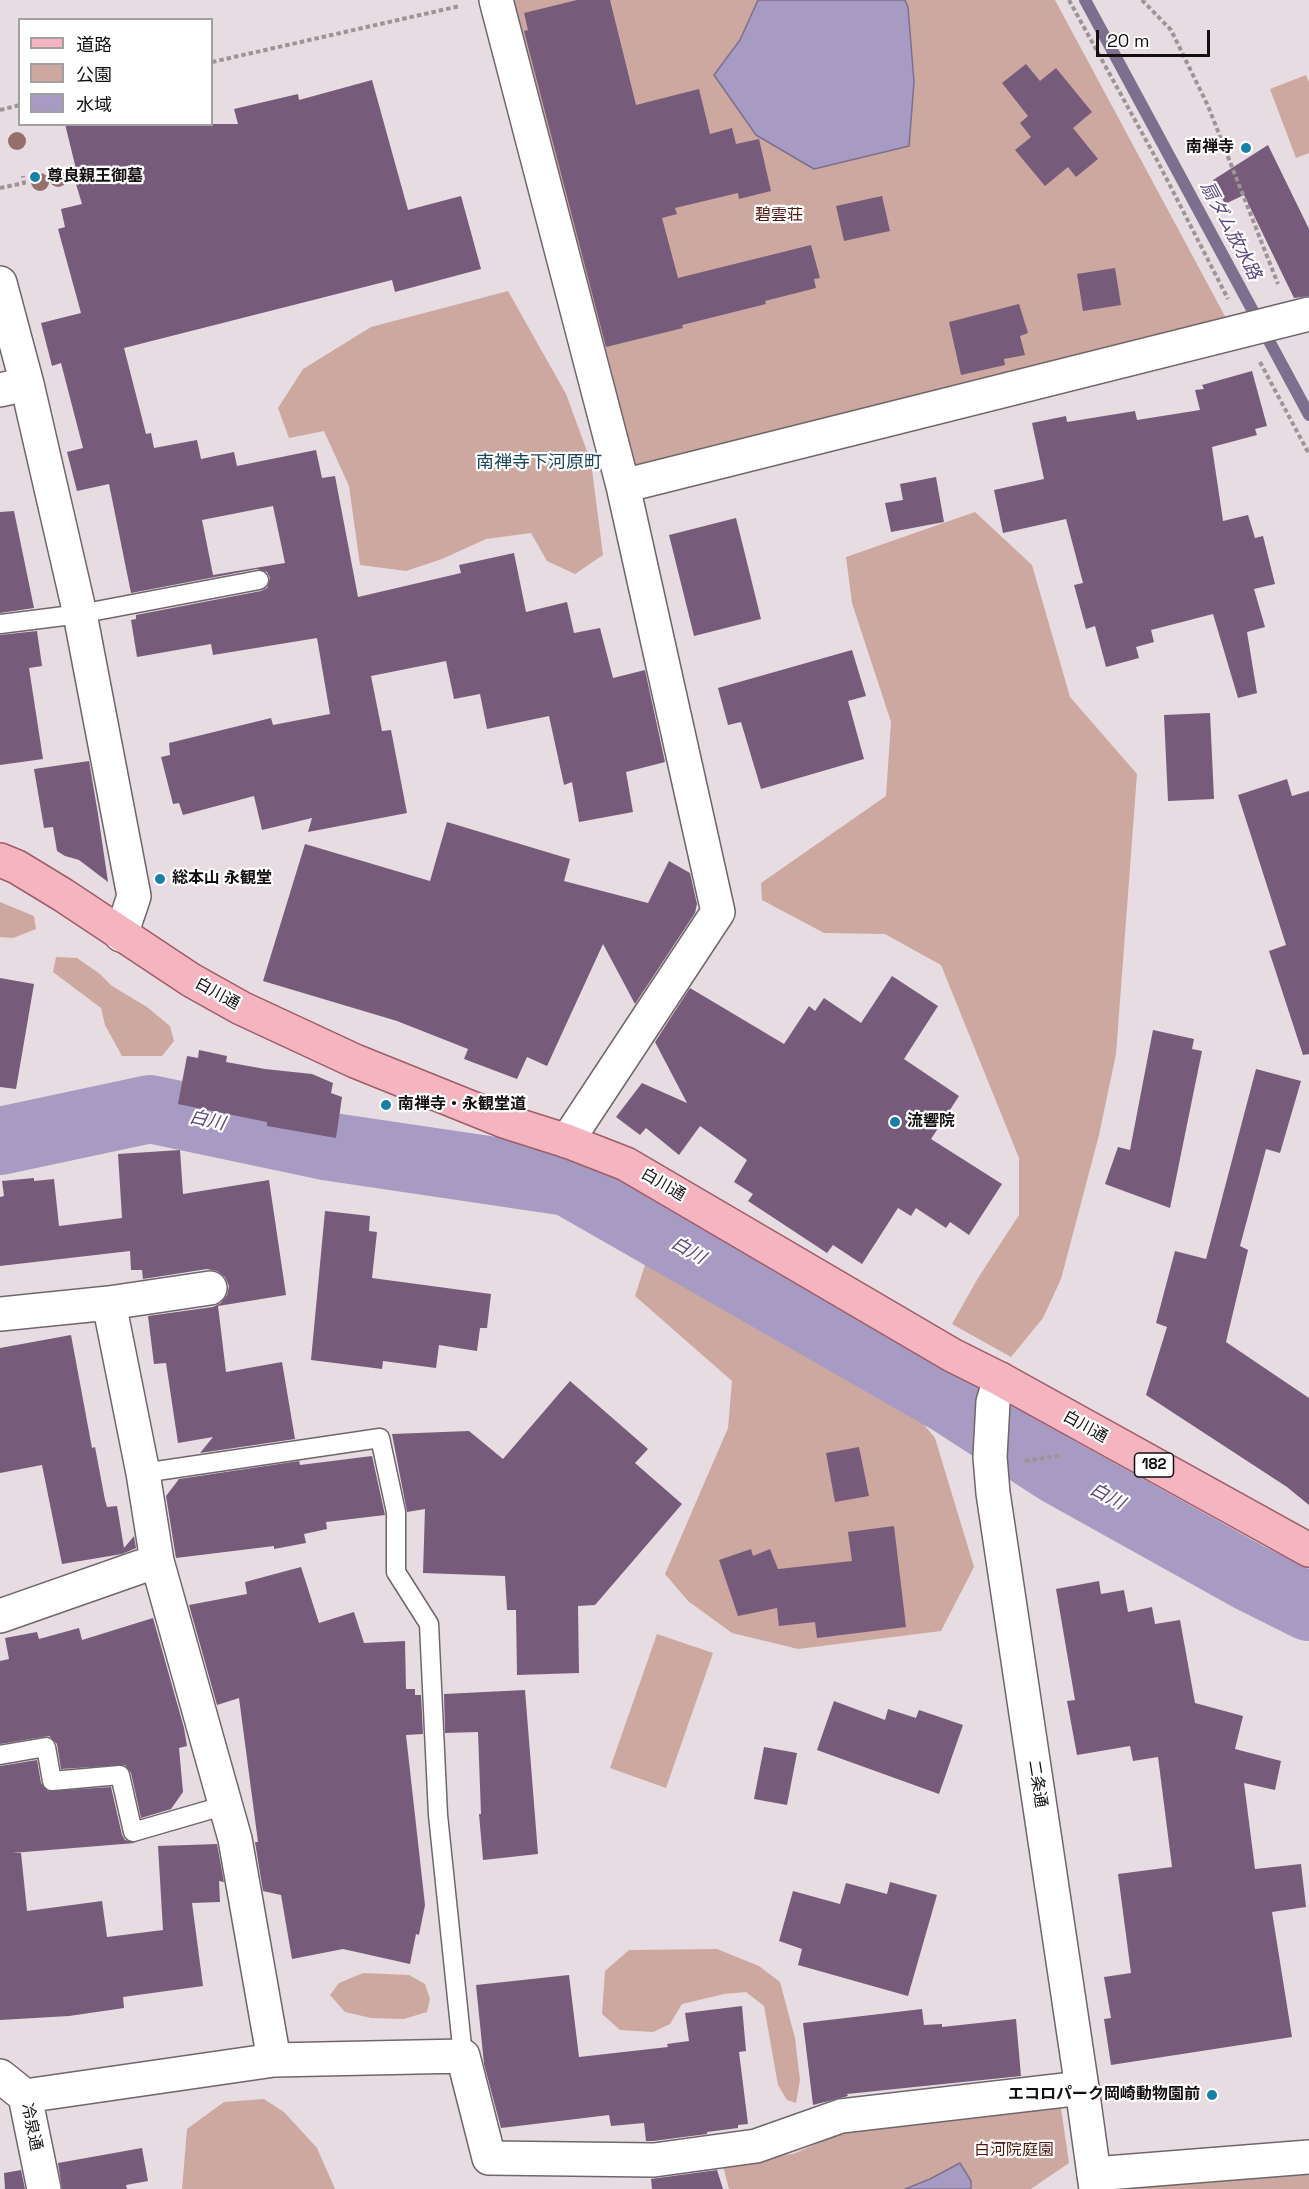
<!DOCTYPE html>
<meta charset="utf-8">
<style>
body{margin:0}
#map{position:relative;width:1309px;height:2189px;overflow:hidden;background:#e7dce1;font-family:"Space Grotesk","Noto Sans JP",sans-serif}
canvas{display:block}
.legend{position:absolute;left:18px;top:18px;width:195px;height:108px;box-sizing:border-box;background:#fff;border:2px solid #a19fa0;margin:0;padding:8px 10px;list-style:none;font-size:18px;color:#130f11}
.legend li{display:flex;align-items:center;gap:12px;height:30px}
.legend b{width:30px;border:2px solid #a19fa0}
.scale{position:absolute;left:1096px;top:30px;width:114px;height:27px;box-sizing:border-box;border:3px solid #130f11;border-top:0;padding-left:8px;font-size:18px;line-height:21px;white-space:nowrap;color:#130f11;-webkit-text-stroke:4px #fff;paint-order:stroke}
</style>
<div id="map">
<canvas width="1309" height="2189"></canvas>
<ul class="legend">
<li><b style="height:8px;background:#f4b5c1"></b>道路</li>
<li><b style="height:16px;background:#cda8a0"></b>公園</li>
<li><b style="height:16px;background:#a89bc3"></b>水域</li>
</ul>
<div class="scale">20 m</div>
</div>
<script>
const c = document.querySelector('canvas').getContext('2d');
c.lineJoin = 'round';
function paint(path, color) {
  c.fillStyle = color;
  c.fill(path, 'evenodd');
}
function shape(rows) {
  const path = new Path2D();
  for (const r of rows) {
    path.moveTo(r[0], r[1]);
    for (let i = 2; i < r.length; i += 2) path.lineTo(r[i], r[i + 1]);
  }
  return path;
}
function strokePath(path, color, width, dash) {
  c.strokeStyle = color;
  c.lineWidth = width;
  c.lineCap = dash ? 'butt' : 'round';
  c.setLineDash(dash || []);
  c.stroke(path);
}
function drawText(font, color, halo, rows, align = 'center') {
  c.font = font + ' "Space Grotesk","Noto Sans JP",sans-serif';
  c.lineWidth = 4.5;
  c.setLineDash([]);
  c.textBaseline = 'middle';
  c.strokeStyle = halo;
  c.fillStyle = color;
  for (const [text, x, y, turn = 0] of rows) {
    c.save();
    c.translate(x, y);
    c.rotate((+turn || 0) * Math.PI / 180);
    c.textAlign = isNaN(turn) ? turn : align;
    if (halo) c.strokeText(text, 0, 0);
    c.fillText(text, 0, 0);
    c.restore();
  }
}
const green = shape([
 [499,0,1055,0,1227,320,626,480],
 [1306,75,1309,82,1309,153,1296,158,1270,89],
 [508,291,566,394,591,462,603,555,575,574,547,561,531,533,486,539,442,559,406,571,360,565,349,486,324,431,289,438,278,408,303,369,371,327],
 [975,512,1032,565,1070,697,1137,774,1116,1054,1099,1135,1061,1279,1043,1318,1011,1357,952,1324,978,1278,1019,1215,1019,1158,941,965,885,934,824,933,762,900,761,883,886,796,891,722,852,603,846,557],
 [0,902,34,916,36,929,13,938,0,937],
 [56,957,77,958,100,974,112,986,147,1007,170,1026,174,1041,162,1056,122,1056,105,1025,101,1008,53,972],
 [671,1255,907,1404,935,1438,974,1567,941,1631,798,1649,732,1633,688,1601,665,1574,728,1428,732,1381,635,1296,645,1265],
 [657,1634,713,1653,666,1788,610,1768],
 [717,1949,759,1966,780,1982,795,2038,800,2080,796,2103,787,2100,778,2085,764,2006,746,1992,724,1994,682,2004,670,2024,653,2032,620,2030,602,2014,605,1971,629,1950],
 [363,1973,409,1975,425,1984,430,1999,427,2012,404,2019,371,2018,345,2012,330,1995,339,1983],
 [264,2099,284,2112,317,2148,335,2189,182,2189,187,2129,224,2102],
 [1061,2108,1069,2163,1031,2189,729,2189,723,2166,733,2161,793,2154,848,2130],
 [1309,2172,1309,2189,1127,2189,1126,2182]
]);
const water = shape([
 [758,0,905,0,908,7,914,82,909,146,814,169,756,135,714,75,740,40,758,0],
 [960,2163,971,2181,971,2189,905,2189,930,2179,960,2163]
]);
const stream = shape([
 [1085,0,1309,415]
]);
const river = shape([
 [0,1141,150,1109,325,1146,568,1182,949,1400,1057,1470,1249,1577,1309,1607]
]);
const building = shape([
 [577,0,610,0,636,105,699,89,710,134,732,128,736,144,759,139,771,191,739,199,738,193,675,208,677,214,662,218,678,278,811,245,820,278,814,279,816,288,765,301,766,304,682,325,683,328,606,347,524,31,528,30,524,13],
 [1026,64,1040,81,1056,68,1092,112,1073,128,1098,159,1076,177,1068,167,1045,186,1015,150,1031,137,1020,123,1028,116,1002,83],
 [372,80,408,210,461,196,481,269,395,292,392,280,124,348,146,434,151,433,154,448,197,440,201,459,234,452,237,466,316,450,322,478,335,476,358,597,461,573,459,565,514,553,526,612,567,602,574,633,600,628,613,678,645,670,665,762,626,772,633,812,579,822,572,782,564,785,549,716,487,729,480,694,454,699,446,661,371,676,382,731,391,730,407,813,308,832,312,818,262,830,254,796,183,815,179,803,173,804,161,757,170,755,169,743,271,718,273,725,330,714,317,638,213,655,211,644,137,657,131,620,136,619,136,615,261,591,267,588,270,578,267,572,257,569,131,593,109,484,77,491,67,452,83,448,61,363,52,366,41,323,81,313,58,229,65,227,61,209,82,204,73,174,77,173,65,124,238,124,234,109,298,94,299,100],
 [273,506,285,563,213,575,202,520],
 [1268,145,1309,229,1309,296,1294,298,1244,195,1225,204,1213,180],
 [882,196,890,231,844,241,836,206],
 [1115,268,1121,305,1083,311,1077,274],
 [1019,304,1028,333,1020,336,1025,355,1004,359,1005,365,961,375,949,322],
 [1252,371,1267,426,1255,429,1257,435,1212,447,1223,521,1248,515,1255,538,1263,536,1275,584,1254,589,1265,627,1247,632,1257,693,1238,698,1213,614,1151,630,1154,642,1136,647,1139,658,1106,667,1095,626,1086,629,1074,585,1083,583,1066,519,1003,533,994,490,1044,479,1032,423,1066,416,1067,422,1135,411,1137,420,1200,410,1195,390,1204,389,1202,385],
 [936,477,944,522,891,532,885,503,903,500,900,484],
 [14,511,34,608,0,613,0,512],
 [736,518,761,619,694,636,669,535],
 [37,631,42,666,29,668,43,759,0,765,0,635],
 [852,650,866,696,848,701,864,759,761,789,741,722,728,725,718,688],
 [1210,713,1214,799,1168,801,1164,715],
 [89,761,98,814,108,882,79,860,65,856,57,851,53,827,44,828,34,769],
 [1287,779,1292,796,1309,791,1309,1054,1303,1055,1269,951,1286,945,1238,795],
 [447,822,570,859,564,881,648,903,669,861,690,873,697,904,695,913,635,1004,603,944,547,1066,527,1057,517,1079,464,1059,468,1049,397,1021,263,981,305,844,430,881],
 [892,976,938,1006,904,1059,959,1096,931,1139,1002,1184,969,1235,950,1222,946,1228,916,1208,911,1216,898,1208,862,1264,833,1245,827,1253,748,1201,753,1194,734,1182,747,1160,700,1126,679,1155,646,1128,640,1135,616,1117,642,1083,687,1103,655,1042,690,988,784,1044,809,1006,815,1011,824,998,861,1023],
 [0,978,34,984,16,1089,0,1087],
 [1153,1030,1194,1039,1192,1049,1202,1051,1170,1208,1105,1184,1118,1147,1130,1150],
 [199,1050,227,1056,226,1062,265,1069,312,1074,333,1083,331,1093,342,1097,336,1138,267,1126,267,1122,178,1104,187,1056,198,1058],
 [1256,1069,1301,1081,1280,1153,1266,1149,1240,1246,1248,1250,1226,1342,1309,1398,1309,1505,1287,1487,1146,1395,1167,1327,1156,1323,1175,1251,1206,1259],
 [180,1150,183,1194,269,1180,286,1295,218,1306,226,1372,282,1362,295,1439,200,1453,213,1437,178,1443,166,1363,154,1364,148,1316,213,1307,221,1303,227,1295,229,1286,225,1277,217,1271,207,1269,143,1279,142,1270,131,1270,130,1251,0,1266,0,1197,4,1196,2,1181,34,1178,34,1181,54,1179,59,1226,122,1218,118,1154],
 [325,1211,370,1216,369,1231,377,1232,372,1278,491,1294,487,1328,480,1328,477,1351,439,1345,436,1368,383,1361,382,1369,311,1360],
 [71,1335,92,1448,95,1447,105,1500,107,1507,117,1506,124,1548,134,1536,136,1548,122,1554,62,1564,42,1465,0,1473,0,1348],
 [570,1381,648,1449,635,1463,682,1504,595,1605,578,1606,579,1673,517,1675,516,1610,507,1610,505,1576,423,1573,425,1509,407,1512,392,1434,469,1431,503,1459],
 [859,1447,869,1496,835,1502,826,1453],
 [372,1456,385,1515,326,1522,327,1529,304,1534,306,1543,274,1549,274,1546,176,1558,166,1496,179,1479,299,1461,300,1465],
 [894,1526,906,1627,817,1638,815,1622,779,1626,777,1608,738,1616,719,1560,751,1549,753,1556,770,1549,778,1569,852,1561,848,1532],
 [301,1567,319,1623,354,1612,364,1643,405,1641,406,1689,415,1689,415,1695,421,1695,423,1734,406,1735,425,1905,419,1935,416,1934,410,1964,343,1949,292,1959,281,1895,263,1891,255,1842,258,1842,239,1698,217,1705,189,1605,247,1594,245,1582],
 [1099,1581,1101,1594,1124,1590,1128,1612,1152,1607,1155,1624,1180,1620,1195,1703,1243,1716,1235,1749,1281,1761,1275,1790,1244,1783,1255,1869,1301,1864,1306,1907,1272,1912,1292,2037,1111,2065,1104,2019,1111,2018,1104,1977,1131,1973,1118,1874,1172,1867,1158,1757,1133,1761,1130,1746,1077,1755,1067,1701,1075,1700,1056,1589],
 [153,1618,184,1728,187,1746,179,1748,183,1792,171,1809,141,1818,131,1773,125,1765,61,1769,57,1744,49,1736,0,1744,0,1661,9,1659,5,1638,37,1632,39,1639,79,1628,82,1640],
 [525,1690,538,1854,483,1860,479,1814,481,1814,478,1732,445,1733,444,1694],
 [834,1701,885,1720,888,1709,916,1718,919,1710,963,1725,939,1794,817,1750],
 [764,1747,797,1753,787,1805,754,1799],
 [37,1760,41,1783,48,1791,111,1787,122,1835,125,1840,135,1843,12,1853,21,1853,27,1911,102,1901,107,1937,163,1930,158,1846,217,1844,224,1882,219,1881,220,1902,192,1903,203,1986,123,1997,124,2008,69,2016,0,2020,0,1766],
 [890,1882,937,1895,908,1996,798,1965,802,1949,779,1941,793,1891,840,1904,846,1883,887,1894],
 [569,1975,579,2057,668,2047,667,2044,689,2041,685,2013,742,2006,746,2051,739,2052,748,2124,738,2125,738,2128,707,2132,707,2134,653,2141,646,2141,644,2123,611,2126,609,2115,501,2128,484,2064,476,1985],
 [922,2009,924,2025,942,2024,942,2027,1016,2019,1021,2076,847,2094,848,2096,813,2105,803,2023],
 [142,2148,148,2181,126,2185,127,2189,62,2189,58,2163],
 [21,2170,25,2189,5,2189,4,2173],
 [717,2170,723,2189,652,2189,651,2179]
]);
const path = shape([
 [1069,0,1158,162,1228,299],
 [1142,0,1171,30,1208,106,1278,284],
 [212,62,460,6],
 [0,110,20,105],
 [0,188,24,183,23,176],
 [1260,362,1309,454],
 [1025,1461,1062,1455]
]);
const service = shape([
 [0,624,80,614,259,580],
 [143,1473,380,1438,396,1512,396,1572,429,1624,438,1815,463,2056],
 [0,1755,46,1747,52,1781,120,1775,133,1832,226,1805]
]);
const minor = shape([
 [496,0,623,486,1309,314],
 [0,283,27,384,80,614,134,896,121,935],
 [0,390,27,384],
 [567,1141,718,912,623,486],
 [109,1303,143,1473,157,1561,235,1839,274,2060],
 [0,1314,109,1303,210,1288],
 [0,1616,157,1561],
 [0,2076,25,2096,44,2189],
 [25,2096,274,2060,463,2056,489,2158,654,2160,756,2146,841,2116,1082,2088],
 [1094,2174,1309,2157]
]);
const tertiary = shape([
 [1000,1379,993,1402,990,1457,993,1493,1082,2088,1096,2189]
]);
const primary = shape([
 [0,860,17,867,63,895,191,980,241,1008,355,1061,504,1121,567,1141,626,1164,952,1355,1000,1379,1309,1550]
]);
const trees = [
 [17,141],
 [58,178],
 [40,182]
];
const markers = [
 [1246,148,6,"#1680a9"],
 [35,177,6,"#1680a9"],
 [160,879,6,"#1680a9"],
 [386,1105,6,"#1680a9"],
 [895,1122,6,"#1680a9"],
 [1212,2095,6,"#1680a9"]
];
const shields = [
 [1154,1465,39]
];
const shieldNames = [
 ["182",1154,1465]
];
const poiNames = [
 ["南禅寺",1234,148,"right"],
 ["尊良親王御墓",47,177],
 ["総本山 永観堂",172,879],
 ["南禅寺・永観堂道",398,1105],
 ["流響院",907,1122],
 ["エコロパーク岡崎動物園前",1200,2095,"right"]
];
const parkNames = [
 ["碧雲荘",779,216],
 ["白河院庭園",1014,2151]
];
const streetNames = [
 ["白川通",217,994,29],
 ["白川通",663,1185,30],
 ["白川通",1085,1427,29],
 ["二条通",1037,1784,81],
 ["冷泉通",31,2127,78]
];
const waterNames = [
 ["扇ダム放水路",1230,231,62],
 ["白川",207,1121,12],
 ["白川",688,1251,30],
 ["白川",1107,1497,28]
];
const neighbourhoodNames = [
 ["南禅寺下河原町",539,463]
];
paint(green, '#cda8a0');
paint(water, '#a89bc3');
strokePath(water, '#7b718e', 1.5);
strokePath(stream, '#7b718e', 12);
strokePath(river, '#a89bc3', 68);
paint(building, '#775b7b');
strokePath(service, '#6f666b', 21);
strokePath(minor, '#6f666b', 36);
strokePath(tertiary, '#6f666b', 36);
strokePath(primary, '#a05b68', 36);
strokePath(path, '#9d9498', 4, [4.5, 3]);
strokePath(service, '#fff', 18);
strokePath(minor, '#fff', 33);
strokePath(tertiary, '#fff', 33);
strokePath(primary, '#f4b5c1', 33);
c.fillStyle = '#946f6c';
for (const [x, y] of trees) {
  c.beginPath();
  c.arc(x, y, 9, 0, 2 * Math.PI);
  c.fill();
}
for (const [x, y, r, color] of markers) {
  const dot = new Path2D();
  dot.arc(x, y, r, 0, 2 * Math.PI);
  c.fillStyle = color;
  c.fill(dot);
  strokePath(dot, '#fff', 2);
}
for (const [x, y, w] of shields) {
  const box = new Path2D();
  box.roundRect(x - w / 2, y - 12, w, 24, 4.5);
  c.fillStyle = '#fff';
  c.fill(box);
  strokePath(box, '#130f11', 1.5);
}
drawText('bold 15px', '#130f11', null, shieldNames);
drawText('bold 16px', '#130f11', '#fff', poiNames, 'left');
drawText('16px', '#51160d', '#fff', parkNames);
drawText('16px', '#130f11', '#fff', streetNames);
drawText('italic 18px', '#5b477e', '#fff', waterNames);
drawText('18px', '#1a475b', '#fff', neighbourhoodNames);
</script>
